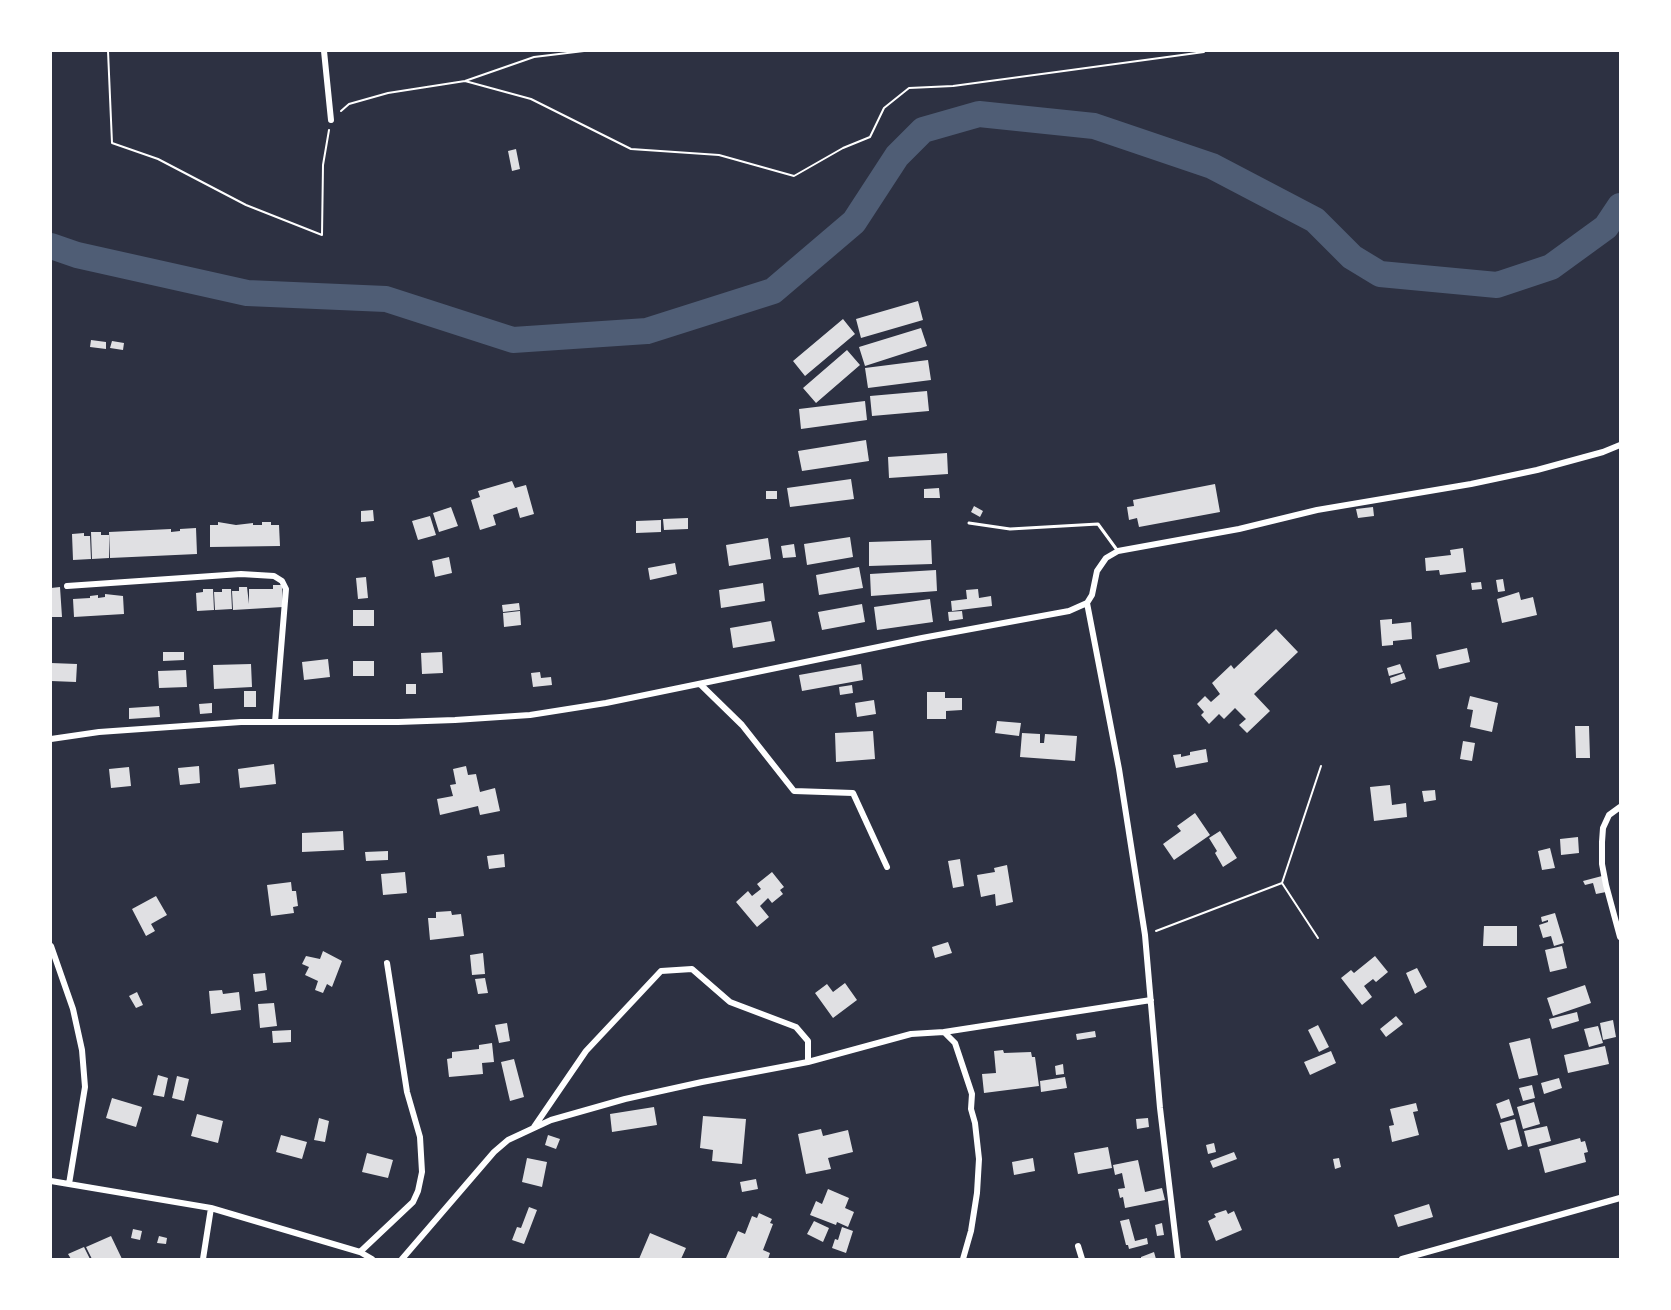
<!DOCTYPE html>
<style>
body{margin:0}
#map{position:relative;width:1671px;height:1310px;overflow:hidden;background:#2d3142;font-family:"Nunito Sans",sans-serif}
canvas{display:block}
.frame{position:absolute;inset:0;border:52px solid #fff;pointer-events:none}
</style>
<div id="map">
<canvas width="1671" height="1310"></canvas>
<div class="frame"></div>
</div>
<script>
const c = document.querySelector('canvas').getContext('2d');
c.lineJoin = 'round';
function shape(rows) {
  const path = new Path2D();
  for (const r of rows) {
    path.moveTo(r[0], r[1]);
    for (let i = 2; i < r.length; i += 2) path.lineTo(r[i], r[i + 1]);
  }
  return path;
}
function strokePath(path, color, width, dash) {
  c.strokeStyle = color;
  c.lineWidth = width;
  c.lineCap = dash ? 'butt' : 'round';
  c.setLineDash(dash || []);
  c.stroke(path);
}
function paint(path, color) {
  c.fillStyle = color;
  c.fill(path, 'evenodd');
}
const river = shape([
 [51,246,77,255,247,293,386,299,513,340,647,331,773,291,854,222,897,156,923,130,979,114,1094,126,1212,166,1315,220,1352,257,1380,274,1497,285,1551,267,1606,227,1620,206]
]);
const building = shape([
 [516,149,520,169,512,171,508,151],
 [918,301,923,320,861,338,856,319],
 [843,319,855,334,805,376,793,361],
 [921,328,927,346,865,366,859,347],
 [91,340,106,342,106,349,90,347],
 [112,341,124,343,123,350,110,348],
 [847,350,860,365,816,403,803,388],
 [928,360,931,380,868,388,865,368],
 [927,391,929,411,872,416,870,396],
 [865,401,867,420,801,429,799,409],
 [866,440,869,461,802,471,798,451],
 [947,453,948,474,889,478,888,457],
 [851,479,854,499,790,507,787,488],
 [512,481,515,488,526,485,534,514,520,518,517,507,493,515,496,525,480,530,471,500,480,497,478,491],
 [1215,484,1220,512,1139,527,1137,518,1129,520,1127,507,1134,506,1133,500],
 [939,488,940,498,924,498,924,489],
 [766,491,777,491,777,499,766,499],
 [974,506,983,511,980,517,971,512],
 [451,507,458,526,439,532,433,513],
 [1373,507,1374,516,1358,518,1356,509],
 [373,510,374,521,361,522,361,511],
 [430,516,436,535,418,540,412,521],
 [688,518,688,529,664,530,663,519],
 [661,520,661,532,636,533,636,521],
 [218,522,236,525,253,523,253,525,262,525,262,522,271,522,271,525,279,525,280,546,210,547,210,525,218,525],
 [196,528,197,554,110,558,109,532,171,529,171,532,180,531,180,529],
 [91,532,101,532,101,535,109,535,109,558,92,559],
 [84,533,84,536,90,536,91,559,73,560,72,534],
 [850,537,853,557,807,565,804,544],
 [768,538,771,559,729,566,726,545],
 [931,540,932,564,869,566,869,542],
 [794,544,796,557,783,558,781,546],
 [1463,548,1466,572,1440,575,1439,570,1426,571,1425,558,1451,555,1450,550],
 [449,557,452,573,435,577,432,561],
 [675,563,677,574,650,580,648,568],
 [859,567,863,588,819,595,816,575],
 [936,570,937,591,871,596,870,574],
 [366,577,368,598,358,599,356,578],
 [1503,579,1505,591,1498,592,1496,580],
 [1481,582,1482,589,1472,590,1471,583],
 [763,583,765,601,721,608,719,590],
 [273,585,282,585,283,607,233,610,232,591,239,591,239,587,247,587,249,604,249,589,273,589],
 [60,587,62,617,51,617,51,588],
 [203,589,213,589,214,610,197,611,196,593,203,592],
 [222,589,231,589,232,609,215,610,214,592,222,592],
 [978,589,979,598,991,596,992,606,952,611,951,601,967,599,966,590],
 [1519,592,1521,600,1533,597,1537,615,1502,623,1497,599],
 [105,594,123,596,124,614,74,617,73,599,90,598,90,596,98,595,98,598,105,597],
 [930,599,933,622,877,630,874,607],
 [519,603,520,610,503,612,502,605],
 [862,604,865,622,822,630,818,612],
 [353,610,374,610,374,626,353,626],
 [520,611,521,625,504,627,503,613],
 [962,611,963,619,949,621,948,612],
 [1392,619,1392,624,1411,622,1412,639,1393,641,1393,645,1382,646,1380,620],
 [771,621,775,641,733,648,730,628],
 [1276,629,1298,652,1254,694,1270,711,1247,733,1239,725,1246,719,1235,708,1224,719,1219,714,1209,724,1201,715,1204,712,1197,704,1205,696,1211,702,1220,694,1212,683,1231,665,1234,669],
 [1467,648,1470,662,1439,669,1436,655],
 [163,652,184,652,184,660,163,661],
 [442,652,443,673,422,674,421,653],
 [328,659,330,677,304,680,302,662],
 [353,661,374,661,374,676,353,676],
 [51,663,77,664,76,682,51,681],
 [251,664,252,687,214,689,213,665],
 [861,664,863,680,802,691,799,675],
 [1400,664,1403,672,1389,676,1387,668],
 [186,670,187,687,159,688,158,671],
 [540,672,541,678,551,677,552,685,533,687,531,673],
 [1404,673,1406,679,1391,684,1390,678],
 [406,684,416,684,416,694,406,694],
 [852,685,853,693,840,695,839,687],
 [244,691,256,691,256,707,244,707],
 [927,692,945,692,945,698,962,698,962,710,946,711,946,719,927,719],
 [1470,696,1498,703,1492,732,1470,727,1473,710,1467,709],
 [874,700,876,714,857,717,855,703],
 [212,703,212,713,200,714,199,704],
 [159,706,160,717,129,719,129,708],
 [997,721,1021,723,1019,736,995,733],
 [1575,726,1589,726,1590,758,1576,758],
 [873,731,875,759,836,762,835,733],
 [1022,733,1040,734,1040,743,1044,743,1045,734,1077,736,1075,761,1020,757],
 [1463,741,1475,743,1472,761,1460,759],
 [1206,749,1208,762,1176,768,1173,755,1181,754,1181,757,1190,755,1190,752],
 [274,764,276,784,240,788,238,769],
 [199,766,200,783,180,785,178,768],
 [466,766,468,775,476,774,480,792,495,788,500,811,480,815,478,806,440,815,437,799,453,796,450,785,456,784,453,769],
 [129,767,131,786,111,788,109,769],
 [1390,785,1392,805,1406,803,1407,817,1374,821,1370,787],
 [1435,790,1436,800,1424,802,1422,791],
 [1195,813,1210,835,1174,860,1163,844,1181,831,1177,826],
 [343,831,344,850,302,852,302,833],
 [1220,831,1237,858,1223,867,1215,853,1217,851,1209,838],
 [1578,837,1579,853,1561,855,1560,839],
 [1550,848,1555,868,1542,870,1538,851],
 [388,851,388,860,366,861,365,852],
 [504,854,505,867,489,869,487,856],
 [960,859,964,886,953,888,948,861],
 [1007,865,1013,902,996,906,995,894,981,897,977,875,995,872,994,868],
 [405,872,407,893,383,895,381,874],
 [772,872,784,887,780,890,783,894,772,903,768,898,760,906,769,917,757,927,736,902,748,891,752,896,761,889,757,884],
 [1602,876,1606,892,1596,894,1593,883,1585,885,1583,881],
 [291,882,292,891,296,891,298,906,293,907,294,913,271,916,267,885],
 [156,896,167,915,151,924,155,931,146,936,132,909],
 [451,911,452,915,461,914,464,936,430,940,428,918,436,918,436,912],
 [1555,913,1564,943,1554,946,1551,936,1543,938,1539,925,1548,922,1548,920,1542,922,1541,917],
 [1484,926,1517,926,1517,946,1483,946],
 [948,942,952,953,935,958,932,947],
 [1562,946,1567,968,1550,972,1545,950],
 [323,951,342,961,332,987,327,984,323,993,315,990,318,981,305,975,309,967,302,964,306,956,320,959],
 [483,953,485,974,472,975,470,955],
 [1375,956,1388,972,1376,982,1373,979,1364,986,1372,997,1362,1005,1341,978,1351,970,1354,973],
 [1417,968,1427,987,1415,994,1406,973],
 [265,973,267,990,255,992,253,974],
 [485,978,488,993,478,994,475,979],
 [845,983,857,1000,833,1018,815,993,827,984,833,992],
 [1585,985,1591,1003,1553,1016,1547,998],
 [222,990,223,994,239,992,241,1010,211,1014,209,991],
 [137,992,143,1005,136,1008,129,996],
 [274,1003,277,1026,260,1028,258,1004],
 [1577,1012,1579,1021,1552,1029,1549,1019],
 [1396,1016,1403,1024,1386,1037,1380,1029],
 [1613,1020,1616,1037,1603,1040,1600,1023],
 [507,1023,510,1041,499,1043,495,1025],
 [1318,1025,1329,1047,1319,1052,1308,1030],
 [1598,1026,1603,1043,1589,1047,1584,1029],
 [291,1030,291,1042,273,1043,272,1031],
 [1095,1031,1096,1037,1077,1040,1076,1034],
 [1530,1038,1538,1075,1519,1079,1509,1043],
 [492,1043,494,1062,482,1063,483,1074,449,1077,447,1059,452,1058,452,1052,479,1049,479,1045],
 [1605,1046,1609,1064,1568,1073,1564,1055],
 [1003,1050,1004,1053,1031,1052,1032,1057,1035,1057,1039,1086,984,1093,982,1074,996,1073,994,1051],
 [1331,1051,1336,1063,1310,1075,1304,1062],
 [514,1059,524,1097,510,1101,501,1062],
 [1063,1064,1064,1074,1056,1075,1055,1066],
 [158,1075,168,1078,164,1097,153,1095],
 [177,1076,189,1079,184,1101,172,1098],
 [1065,1077,1067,1088,1041,1092,1040,1081],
 [1559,1078,1562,1088,1544,1094,1541,1083],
 [1532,1085,1535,1098,1523,1101,1519,1088],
 [112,1098,142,1107,136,1127,106,1118],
 [1509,1099,1514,1115,1501,1119,1496,1104],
 [1534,1102,1540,1124,1523,1129,1517,1107],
 [1416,1103,1418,1111,1413,1112,1419,1135,1392,1142,1389,1126,1394,1125,1390,1109],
 [654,1107,657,1125,612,1132,610,1114],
 [197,1114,223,1121,218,1143,191,1136],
 [703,1116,746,1119,742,1164,712,1161,713,1150,700,1148],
 [319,1118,329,1121,325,1142,314,1140],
 [1148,1118,1149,1127,1137,1129,1136,1119],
 [1515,1119,1522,1146,1508,1150,1500,1123],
 [1547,1126,1551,1141,1528,1147,1524,1131],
 [821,1129,823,1136,848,1130,853,1152,828,1158,831,1169,806,1174,798,1134],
 [281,1135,307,1142,302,1159,276,1152],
 [548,1135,560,1139,556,1149,545,1145],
 [1580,1138,1581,1142,1585,1141,1588,1152,1584,1153,1586,1162,1545,1173,1539,1149],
 [1214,1143,1216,1152,1208,1154,1206,1145],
 [1108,1147,1112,1168,1078,1174,1074,1153],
 [1234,1152,1237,1159,1213,1168,1210,1161],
 [367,1153,393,1160,388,1178,362,1172],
 [527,1158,547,1162,542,1187,522,1182],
 [1033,1158,1035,1171,1014,1175,1012,1162],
 [1339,1158,1341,1167,1335,1169,1333,1159],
 [1138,1160,1145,1192,1162,1188,1165,1200,1125,1208,1123,1197,1120,1198,1118,1189,1125,1188,1122,1173,1115,1175,1113,1165],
 [756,1179,758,1189,742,1192,740,1182],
 [828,1189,849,1198,845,1208,854,1212,848,1227,837,1222,836,1225,810,1215,816,1201,822,1204],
 [1429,1204,1433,1217,1398,1227,1394,1215],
 [529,1207,537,1210,524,1244,512,1240,517,1227,521,1228],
 [1226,1210,1228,1214,1234,1211,1242,1230,1216,1241,1208,1221,1216,1217,1214,1214],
 [759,1213,772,1219,770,1223,773,1224,763,1250,770,1253,768,1259,726,1258,738,1231,745,1234,752,1216,757,1218],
 [1129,1219,1135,1241,1147,1238,1148,1244,1129,1249,1128,1245,1126,1245,1120,1221],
 [814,1221,829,1228,823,1242,807,1234],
 [1162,1223,1164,1235,1157,1236,1155,1225],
 [842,1227,853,1231,846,1253,832,1248,835,1239,838,1240],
 [133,1229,142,1231,140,1240,131,1238],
 [650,1233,686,1248,681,1259,639,1259],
 [111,1236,122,1259,92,1259,86,1247],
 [159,1236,167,1238,166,1244,157,1243],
 [84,1247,90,1259,71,1259,68,1254],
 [1154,1252,1156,1259,1141,1259,1141,1257]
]);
const path = shape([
 [108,51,112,143,158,159,246,205,322,235,323,165,329,130],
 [465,81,531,99,631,149,719,155,794,176,843,148,870,137,884,108,909,88,953,86,1204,52],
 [341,111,349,104,388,93,465,81,534,57,584,51],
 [1282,883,1318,938],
 [1156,931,1282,883,1321,766]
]);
const service = shape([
 [969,523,1010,529,1098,524,1117,550]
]);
const minor = shape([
 [324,51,331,120],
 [67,586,241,574,274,576,282,581,286,589,275,722],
 [1087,603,1119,769,1145,935,1160,1108,1178,1259],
 [700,684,742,725,794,791,853,793,887,867],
 [51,739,99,732,241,722,398,722,455,720,530,715,606,703,922,638,1069,611,1087,603,1092,595,1097,571,1106,558,1118,551,1239,529,1317,510,1471,484,1537,470,1603,452,1620,445],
 [1620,807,1609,815,1603,828,1602,842,1602,864,1606,885,1620,937],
 [51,946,73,1009,82,1050,85,1087,69,1184],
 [944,1032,1151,1000],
 [534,1127,586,1051,661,971,692,969,730,1002,796,1027,808,1041,808,1062],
 [51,1181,211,1208,360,1252,372,1259],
 [1078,1246,1082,1259],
 [360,1252,413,1202,418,1191,422,1172,420,1137,407,1092,387,963],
 [203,1259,211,1208],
 [402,1259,494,1152,508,1140,551,1120,625,1099,702,1082,808,1062,911,1034,944,1032,955,1043,972,1094,971,1109,975,1123,979,1159,977,1193,971,1231,963,1259],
 [1402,1259,1620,1198]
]);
strokePath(river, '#4f5d75', 26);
paint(building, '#e0e0e3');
strokePath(path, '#fff', 2);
strokePath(service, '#fff', 3);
strokePath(minor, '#fff', 6);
</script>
